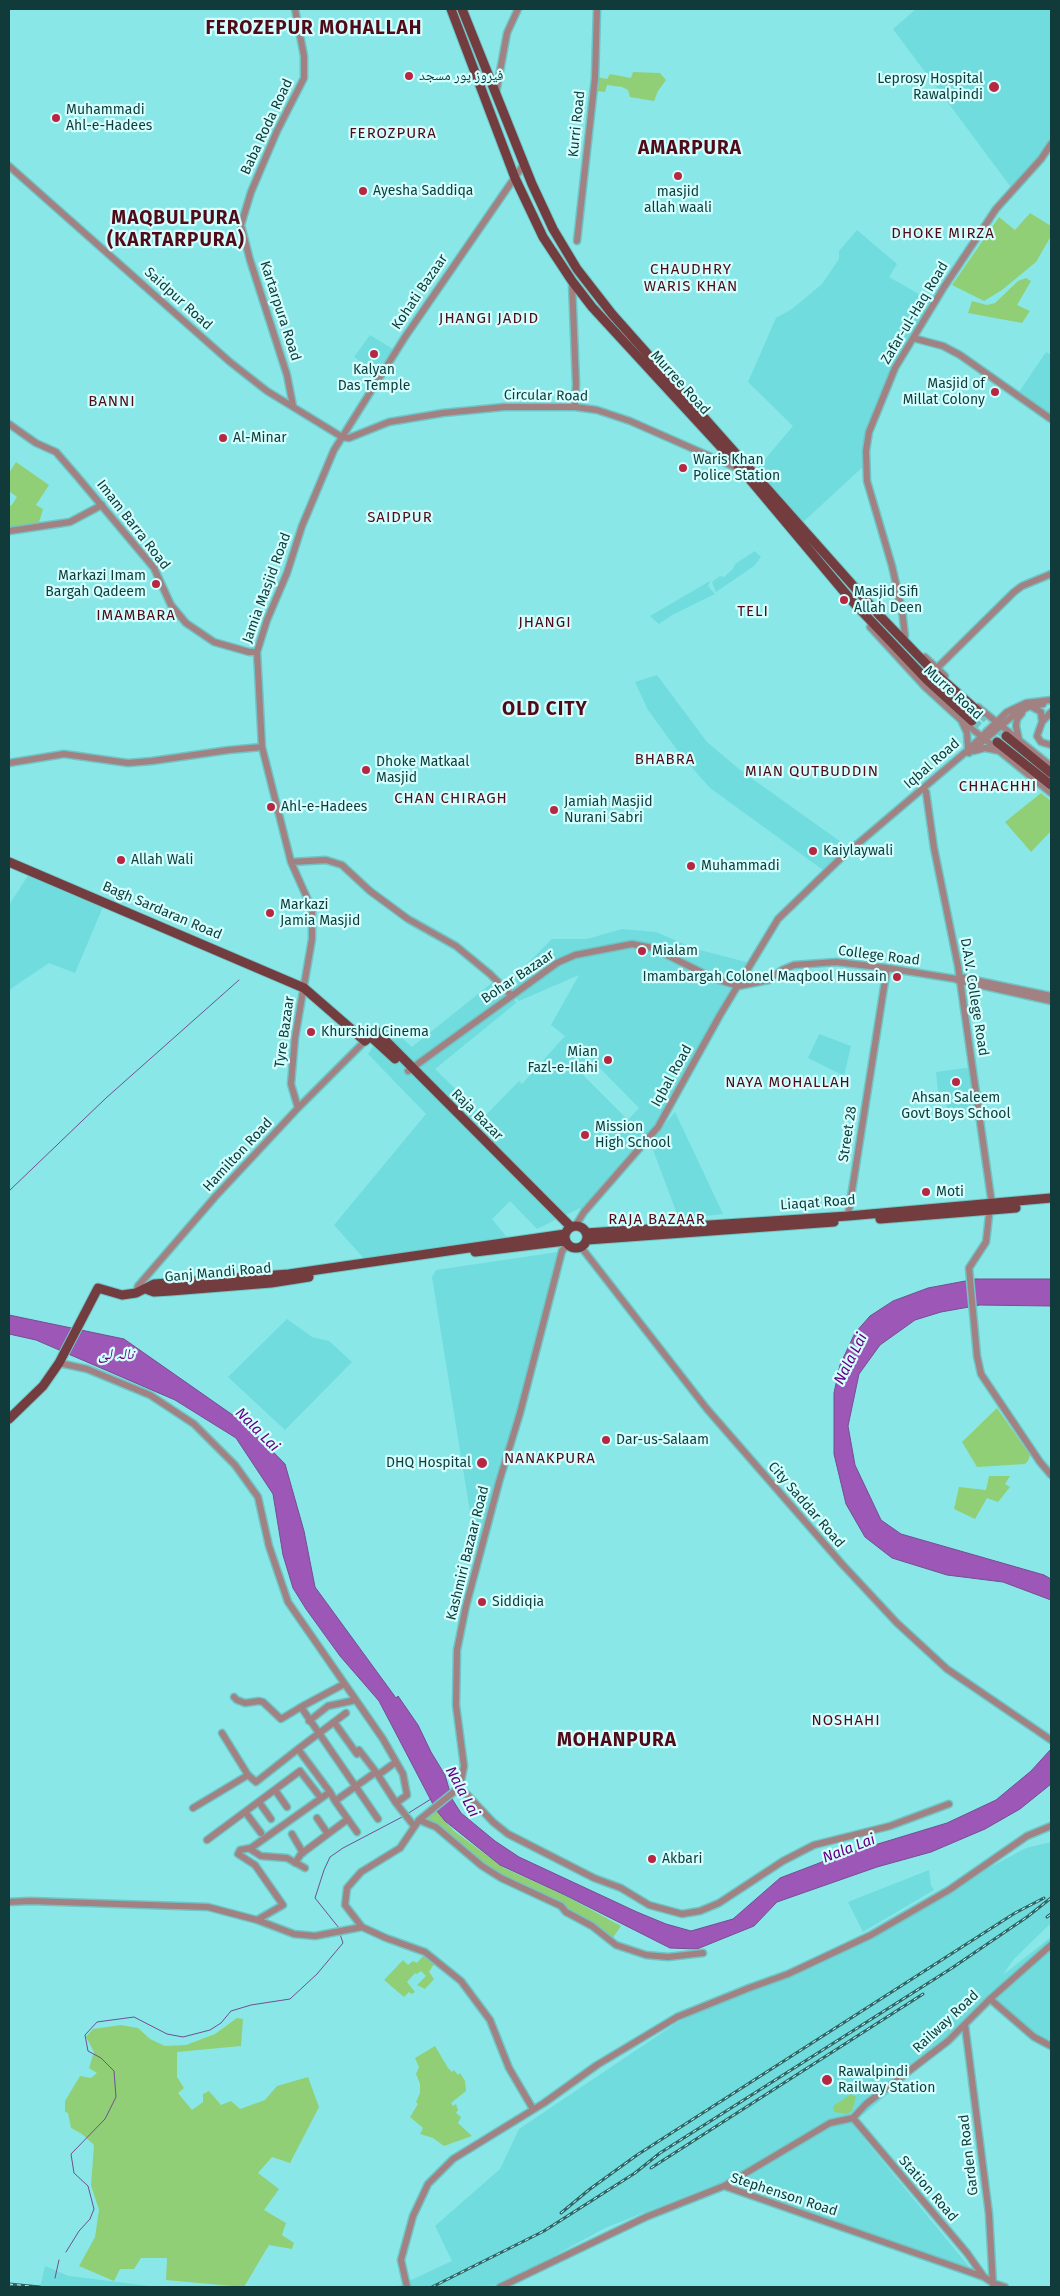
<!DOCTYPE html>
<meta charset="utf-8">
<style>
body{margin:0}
#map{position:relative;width:1060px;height:2296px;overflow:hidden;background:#89e7e8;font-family:"Fira Sans",sans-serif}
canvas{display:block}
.frame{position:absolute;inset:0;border:10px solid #113a3a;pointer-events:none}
</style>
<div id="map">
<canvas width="1060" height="2296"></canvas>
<div class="frame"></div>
</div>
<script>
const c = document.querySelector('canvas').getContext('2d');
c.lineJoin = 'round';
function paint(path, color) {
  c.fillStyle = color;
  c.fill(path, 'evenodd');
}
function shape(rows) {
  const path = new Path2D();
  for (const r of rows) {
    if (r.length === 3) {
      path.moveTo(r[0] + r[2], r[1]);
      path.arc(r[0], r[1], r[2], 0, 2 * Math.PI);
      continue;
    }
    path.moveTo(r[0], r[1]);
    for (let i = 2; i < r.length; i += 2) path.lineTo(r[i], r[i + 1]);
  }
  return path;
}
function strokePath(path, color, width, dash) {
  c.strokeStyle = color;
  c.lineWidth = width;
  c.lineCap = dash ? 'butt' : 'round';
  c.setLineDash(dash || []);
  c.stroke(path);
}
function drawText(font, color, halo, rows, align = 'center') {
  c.font = font + ' "Fira Sans","Noto Naskh Arabic",sans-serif';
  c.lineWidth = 4.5;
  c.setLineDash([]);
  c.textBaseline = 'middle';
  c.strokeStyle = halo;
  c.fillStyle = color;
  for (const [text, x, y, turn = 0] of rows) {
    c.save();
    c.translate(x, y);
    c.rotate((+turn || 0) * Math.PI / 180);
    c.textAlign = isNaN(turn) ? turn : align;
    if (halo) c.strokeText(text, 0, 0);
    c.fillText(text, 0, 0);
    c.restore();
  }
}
const built = shape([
 [916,9,1051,9,1051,144,1013,190,893,29],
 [857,230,897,264,889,277,933,302,908,342,871,421,866,464,802,523,756,470,793,426,748,382,776,318,792,309,822,284,839,259,839,251],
 [370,335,396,351,383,372,375,366,372,369,354,357],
 [1046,352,1051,355,1051,419,1017,395],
 [755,551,761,557,754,566,716,592,712,582,720,576,724,577,733,569,735,564],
 [710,581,708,586,715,594,672,615,659,624,650,616],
 [657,675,707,742,740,770,848,847,823,870,710,788,680,754,648,710,635,682],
 [31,871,105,902,75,973,49,963,9,990,9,905],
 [622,929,656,932,696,949,750,963,658,1127,584,1212,580,1208,537,1229,510,1201,492,1219,510,1241,367,1262,334,1225,426,1114,368,1054,388,1025,412,1047,493,982,511,994,500,984,528,963,552,939,587,939],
 [579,975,551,1025,565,1036,522,1084,519,1081,484,1117,435,1069,516,1003,512,994,519,1001],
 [590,1058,639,1108,628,1120,578,1070],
 [819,1034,851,1046,844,1076,808,1058],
 [973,1067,979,1110,947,1116,946,1093,938,1092,936,1072],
 [675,1112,723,1214,679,1219,650,1142],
 [558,1252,525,1383,480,1544,475,1543,432,1277,436,1270],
 [287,1319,312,1337,329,1341,352,1362,285,1430,228,1377],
 [1051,1842,1051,1923,1013,1960,1003,1975,1051,1937,1051,2048,1040,2046,990,1993,958,2036,852,2124,971,2269,769,2205,716,2184,605,2228,508,2281,491,2287,396,2287,452,2261,435,2226,500,2169,519,2129,678,2022,875,1929,1026,1848],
 [929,1870,931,1885,934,1890,863,1932,848,1902],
 [45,2266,69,2276,158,2287,40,2287]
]);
const green = shape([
 [633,72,660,73,666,80,658,91,654,101,630,97,628,90,622,87,607,85,605,92,596,91,597,77,607,79,610,74,631,78],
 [1030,213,1051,226,1051,236,1036,262,1002,290,984,301,952,285,999,217,1015,230],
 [1026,278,1031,281,1017,305,1030,311,1022,323,968,313,972,301,987,305,995,303,1018,281],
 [16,462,49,485,36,505,43,509,38,526,9,531,9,505,11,506,17,497,9,491,9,473],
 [1041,793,1051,801,1051,831,1031,852,1005,822],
 [997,1408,1030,1455,1028,1461,1025,1464,977,1467,962,1442],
 [989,1476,1010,1476,1005,1484,1010,1487,998,1502,987,1498,975,1519,954,1509,959,1487,986,1490],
 [435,1810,454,1831,504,1868,566,1896,621,1926,612,1939,594,1924,499,1875,424,1819],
 [423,1956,434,1964,429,1972,434,1979,425,1989,417,1985,426,1976,421,1971,417,1974,415,1973,407,1982,415,1992,412,1994,409,1992,404,1997,384,1980,403,1960,408,1965,413,1961,417,1963],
 [237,2018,243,2019,241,2046,177,2052,177,2077,184,2088,178,2093,192,2110,203,2102,203,2094,209,2091,221,2105,231,2101,240,2109,265,2100,277,2086,308,2077,319,2107,290,2163,272,2157,258,2173,279,2189,264,2210,286,2223,282,2235,294,2243,292,2249,269,2245,244,2287,166,2280,167,2258,141,2258,134,2269,120,2269,114,2281,79,2266,95,2237,99,2210,91,2185,94,2145,82,2134,71,2128,68,2113,65,2112,65,2101,80,2076,91,2078,97,2073,89,2068,94,2052,86,2037,93,2029,121,2025,138,2028,150,2039,165,2046,186,2045,215,2034],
 [435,2046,448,2068,452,2072,454,2070,458,2075,460,2073,465,2081,466,2091,451,2103,453,2106,456,2104,458,2110,456,2113,461,2117,458,2123,472,2136,444,2146,433,2138,420,2134,423,2128,410,2117,418,2104,416,2102,420,2093,420,2084,416,2074,419,2067,415,2058],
 [851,2094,856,2097,852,2111,847,2114,834,2112,833,2106]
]);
const water = shape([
 [976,1279,1051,1279,1051,1306,980,1305,941,1312,915,1320,880,1345,859,1374,848,1426,855,1465,881,1520,901,1534,1044,1575,1051,1579,1051,1600,1003,1582,947,1575,892,1558,865,1537,846,1504,834,1454,834,1393,840,1365,855,1333,870,1316,893,1301,928,1288,976,1279],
 [9,1315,124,1339,247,1425,285,1464,304,1531,315,1587,396,1698,398,1696,418,1725,431,1752,445,1775,452,1799,461,1813,495,1841,519,1857,637,1912,666,1924,691,1931,733,1919,780,1878,835,1857,947,1823,996,1800,1031,1771,1051,1749,1051,1784,1020,1809,985,1829,931,1852,877,1867,777,1902,754,1926,697,1949,670,1948,565,1895,500,1865,445,1821,436,1810,379,1701,340,1656,306,1609,293,1588,283,1555,273,1494,236,1438,175,1400,36,1340,9,1334,9,1315]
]);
const stream = shape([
 [9,1191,106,1098,239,980],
 [407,1814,431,1799],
 [339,1928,315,1898,324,1870,330,1857,343,1848,404,1816],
 [66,2252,79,2231,90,2219,94,2209,88,2186,74,2173,71,2154,105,2119,116,2097,114,2071,101,2058,88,2051,85,2035,97,2022,134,2017,167,2034,183,2037,210,2030,221,2023,231,2011,251,2005,290,1999,317,1974,343,1943,340,1934],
 [55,2278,59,2260]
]);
const majorTunnel = shape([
 [980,713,1006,736],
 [972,721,997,742]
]);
const minor = shape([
 [496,93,507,33,518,9],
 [9,166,230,362,267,391,342,437,349,438,389,422,443,413,504,407,575,407,597,410,630,421,739,469],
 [577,241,595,78,597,9],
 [572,282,576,384,575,407],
 [913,338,943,346,960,355,1051,419],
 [293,406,287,375,250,260,241,225,251,192,277,131,304,78,304,56,295,9],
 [9,424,36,443,56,452,76,475,154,568,171,605,186,623,214,642,249,652,257,652],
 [9,531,70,522,102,505],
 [870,627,925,687,961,720,1051,793],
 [905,636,902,610,892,566,867,481,866,451,869,432,895,368,944,287,996,209,1041,159,1051,144],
 [925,657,945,676],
 [937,668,1014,592,1022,586,1051,574],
 [978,707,1051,766],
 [1032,707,1041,712,1042,722],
 [1051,712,1042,722,1037,736,1041,742,1051,745],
 [962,722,967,733,968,750],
 [1019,740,1016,726,1017,719,1022,713],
 [974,751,985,748,1000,751],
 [969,753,1015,714,1028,707,1043,704],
 [9,763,64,754,128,763,152,761,229,750,262,747],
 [923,788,926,792,934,848,958,966,991,1198,986,1242,969,1268,977,1356,981,1374,1040,1462,1051,1475],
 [291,862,326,860,342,865,370,891,408,919,456,946,490,974,511,995],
 [957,980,1051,1001],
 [408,1071,557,963,575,955,632,944,653,948,715,979,739,986,769,980,782,970,794,965,836,962,887,968,956,979,960,977,1051,996],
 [298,1108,291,1084,295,1038,312,939,312,909,291,862,262,747,257,652,267,620,287,573,302,526,334,450,405,337,524,164],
 [848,1216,887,968],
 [576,1225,584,1212,658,1127,720,1015,778,919,841,858,968,750,1007,712,1026,703,1051,700],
 [581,1247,707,1409,842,1564,897,1623,947,1669,1051,1740],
 [136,1293,138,1286,215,1197,298,1108,365,1041],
 [59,1363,87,1369,150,1395,194,1424,235,1465,258,1497,269,1546,288,1602,383,1739,403,1774,407,1795,396,1803,414,1826],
 [234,1697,237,1700,245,1703,259,1701,263,1702,281,1719,301,1707,378,1819],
 [301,1707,344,1684],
 [309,1721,328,1706,356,1700],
 [334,1722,357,1754],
 [222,1733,248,1775,256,1782,298,1749,330,1792],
 [298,1749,346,1713],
 [359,1750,376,1772],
 [378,1775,396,1762],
 [460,1787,464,1766,456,1705,457,1650,466,1606,499,1482,520,1413,562,1251,568,1244],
 [460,1787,493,1822,508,1834,594,1878,621,1888,649,1905,682,1914,700,1911,719,1903,783,1861,814,1845,890,1826,949,1804],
 [460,1787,419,1820,400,1848,361,1872,347,1888,345,1905,362,1927,386,1938,425,1952,461,1981,490,2020,509,2068,533,2109],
 [275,1790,287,1807],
 [335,1801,357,1832],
 [259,1802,271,1819],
 [193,1808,248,1775],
 [246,1813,261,1833],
 [317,1818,328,1834],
 [419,1820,436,1827,482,1866,501,1878,561,1906,566,1912,592,1926,616,1945,646,1955,668,1957,703,1953],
 [292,1834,303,1853],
 [207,1840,300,1771,321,1798],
 [250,1849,261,1856,287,1858,305,1868],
 [295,1863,301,1854,348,1819],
 [9,1902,30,1901,208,1907,257,1920,294,1934,315,1936,362,1927],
 [257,1920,283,1905,255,1865,238,1854,240,1850,251,1848,330,1792,335,1801,376,1772,396,1803],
 [990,1999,1034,2037,1051,2046],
 [965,2025,989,2214,993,2285],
 [853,2118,967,2253,984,2277],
 [724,2186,830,2123,853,2118,866,2104,948,2041,990,1999,1051,1945],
 [993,2283,1005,2287],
 [407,2287,401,2260,413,2216,428,2184,453,2159,544,2103,597,2065,677,2017,749,1988,788,1974,871,1935,949,1890,1027,1836,1051,1826],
 [500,2287,646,2217,724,2186,984,2277,993,2283,995,2287]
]);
const major = shape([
 [451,9,515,178,543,237,572,281,592,307,742,470,851,600,927,680,972,721],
 [462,9,532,184,553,229,577,269,612,314,881,617,934,672,980,713],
 [1006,736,1051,773],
 [997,742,1051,785],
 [9,862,304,988,365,1041,376,1031,571,1227],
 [371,1037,395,1059],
 [880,1219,1016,1208],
 [576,1237,11],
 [586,1233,848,1216,1051,1198],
 [587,1240,834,1222],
 [475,1252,565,1241],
 [146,1289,154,1292,171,1291,271,1283,309,1277],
 [9,1419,43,1386,59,1363,98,1288,122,1295,136,1293,154,1284,289,1274,565,1234]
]);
const rail = shape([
 [1047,1917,1051,1914],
 [651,2168,923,1994],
 [561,2213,590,2189,637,2155,1015,1913,1044,1898],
 [9,2284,40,2287],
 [432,2287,544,2231,588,2203,635,2173,660,2153,952,1968,1027,1917,1051,1898]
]);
const markers = [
 [409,76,5,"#b82641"],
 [994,87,6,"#b82641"],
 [56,118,5,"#b82641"],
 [678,176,5,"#b82641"],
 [363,191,5,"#b82641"],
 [374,354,5,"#b82641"],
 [995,392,5,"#b82641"],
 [223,438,5,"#b82641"],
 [683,468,5,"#b82641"],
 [156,584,5,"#b82641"],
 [844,600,5,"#b82641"],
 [366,770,5,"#b82641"],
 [271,807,5,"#b82641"],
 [554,810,5,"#b82641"],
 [813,851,5,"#b82641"],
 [121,860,5,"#b82641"],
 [691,866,5,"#b82641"],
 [270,913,5,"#b82641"],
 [642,951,5,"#b82641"],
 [897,977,5,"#b82641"],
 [311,1032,5,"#b82641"],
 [608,1060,5,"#b82641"],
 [956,1082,5,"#b82641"],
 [585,1135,5,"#b82641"],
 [926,1192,5,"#b82641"],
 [606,1440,5,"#b82641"],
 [482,1463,6,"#b82641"],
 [482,1602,5,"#b82641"],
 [652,1859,5,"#b82641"],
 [827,2080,6,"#b82641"]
];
const poiNames = [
 ["فیروز پور مسجد",419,76],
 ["Leprosy Hospital",983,79,"right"],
 ["Rawalpindi",983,95,"right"],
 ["Muhammadi",66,110],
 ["Ahl-e-Hadees",66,126],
 ["Ayesha Saddiqa",373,191],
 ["masjid",678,192,"center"],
 ["allah waali",678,208,"center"],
 ["Kalyan",374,370,"center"],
 ["Das Temple",374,386,"center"],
 ["Masjid of",985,384,"right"],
 ["Millat Colony",985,400,"right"],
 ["Al-Minar",233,438],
 ["Waris Khan",693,460],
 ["Police Station",693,476],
 ["Markazi Imam",146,576,"right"],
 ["Bargah Qadeem",146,592,"right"],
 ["Masjid Sifi",854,592],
 ["Allah Deen",854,608],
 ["Dhoke Matkaal",376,762],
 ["Masjid",376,778],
 ["Jamiah Masjid",564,802],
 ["Nurani Sabri",564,818],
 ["Ahl-e-Hadees",281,807],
 ["Kaiylaywali",823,851],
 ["Allah Wali",131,860],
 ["Muhammadi",701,866],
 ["Markazi",280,905],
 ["Jamia Masjid",280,921],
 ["Mialam",652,951],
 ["Imambargah Colonel Maqbool Hussain",887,977,"right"],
 ["Khurshid Cinema",321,1032],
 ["Mian",598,1052,"right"],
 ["Fazl-e-Ilahi",598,1068,"right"],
 ["Ahsan Saleem",956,1098,"center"],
 ["Govt Boys School",956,1114,"center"],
 ["Mission",595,1127],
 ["High School",595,1143],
 ["Moti",936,1192],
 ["Dar-us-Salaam",616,1440],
 ["DHQ Hospital",471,1463,"right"],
 ["Siddiqia",492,1602],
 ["Akbari",662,1859],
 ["Rawalpindi",838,2072],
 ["Railway Station",838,2088]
];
const streetNames = [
 ["Kurri Road",577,124,-84],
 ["Baba Roda Road",267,127,-65],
 ["Kohati Bazaar",420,292,-56],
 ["Saidpur Road",178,299,42],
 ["Kartarpura Road",280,311,72],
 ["Zafar-ul-Haq Road",915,313,-59],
 ["Murree Road",680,383,48],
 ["Circular Road",546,396,1],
 ["Imam Barra Road",133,525,52],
 ["Jamia Masjid Road",267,588,-70],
 ["Murre Road",953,693,42],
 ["Iqbal Road",932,764,-41],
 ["Bagh Sardaran Road",162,911,23],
 ["College Road",879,956,7],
 ["Bohar Bazaar",518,977,-34],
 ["D.A.V. College Road",974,997,81],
 ["Tyre Bazaar",285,1032,-82],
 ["Iqbal Road",672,1076,-61],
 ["Raja Bazar",477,1115,45],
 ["Street 28",848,1134,-81],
 ["Hamilton Road",238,1155,-47],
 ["Liaqat Road",818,1203,-4],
 ["Ganj Mandi Road",218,1273,-5],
 ["City Saddar Road",806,1505,49],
 ["Kashmiri Bazaar Road",468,1553,-76],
 ["Railway Road",946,2022,-43],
 ["Garden Road",969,2155,-97],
 ["Station Road",928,2189,49],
 ["Stephenson Road",784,2195,18]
];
const neighbourhoodNames = [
 ["FEROZPURA",393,134],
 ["DHOKE MIRZA",943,234],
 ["CHAUDHRY",691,270],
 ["WARIS KHAN",691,287],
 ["JHANGI JADID",489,319],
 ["BANNI",112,402],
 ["SAIDPUR",400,518],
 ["TELI",753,612],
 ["IMAMBARA",136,616],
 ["JHANGI",545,623],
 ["BHABRA",665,760],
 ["MIAN QUTBUDDIN",812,772],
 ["CHHACHHI",998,787],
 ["CHAN CHIRAGH",451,799],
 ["NAYA MOHALLAH",788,1083],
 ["RAJA BAZAAR",657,1220],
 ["NANAKPURA",550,1459],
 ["NOSHAHI",846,1721]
];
const waterNames = [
 ["نالہ لئ",116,1355],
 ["Nala Lai",851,1359,-63],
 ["Nala Lai",257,1430,45],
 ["Nala Lai",462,1792,62],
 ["Nala Lai",849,1849,-21]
];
const districtNames = [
 ["FEROZEPUR MOHALLAH",314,29],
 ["AMARPURA",690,149],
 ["MAQBULPURA",176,219],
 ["(KARTARPURA)",176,241],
 ["OLD CITY",545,710],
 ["MOHANPURA",617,1741]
];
paint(built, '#70dcde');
paint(green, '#91cf76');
paint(water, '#9d57b6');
strokePath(water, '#734e91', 1);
strokePath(stream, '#734e91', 1);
strokePath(majorTunnel, '#71c4c5', 9, [9, 4.5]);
strokePath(minor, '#71c4c5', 9);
strokePath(major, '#71c4c5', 11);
strokePath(minor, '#a28182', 6);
strokePath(major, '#733d40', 9);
strokePath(rail, '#2e6464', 3);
strokePath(rail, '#d3ffff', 1, [4]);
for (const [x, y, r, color] of markers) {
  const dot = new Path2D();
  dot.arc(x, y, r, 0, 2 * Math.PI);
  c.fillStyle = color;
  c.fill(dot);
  strokePath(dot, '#d3ffff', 2);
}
drawText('14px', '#113a3a', '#d3ffff', poiNames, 'left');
drawText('14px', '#113a3a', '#d3ffff', streetNames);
c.letterSpacing = '1px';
drawText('15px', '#510b18', '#d3ffff', neighbourhoodNames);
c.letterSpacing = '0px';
drawText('italic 15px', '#660081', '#d3ffff', waterNames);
c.letterSpacing = '1px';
drawText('bold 19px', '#510b18', '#d3ffff', districtNames);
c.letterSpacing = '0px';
</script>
